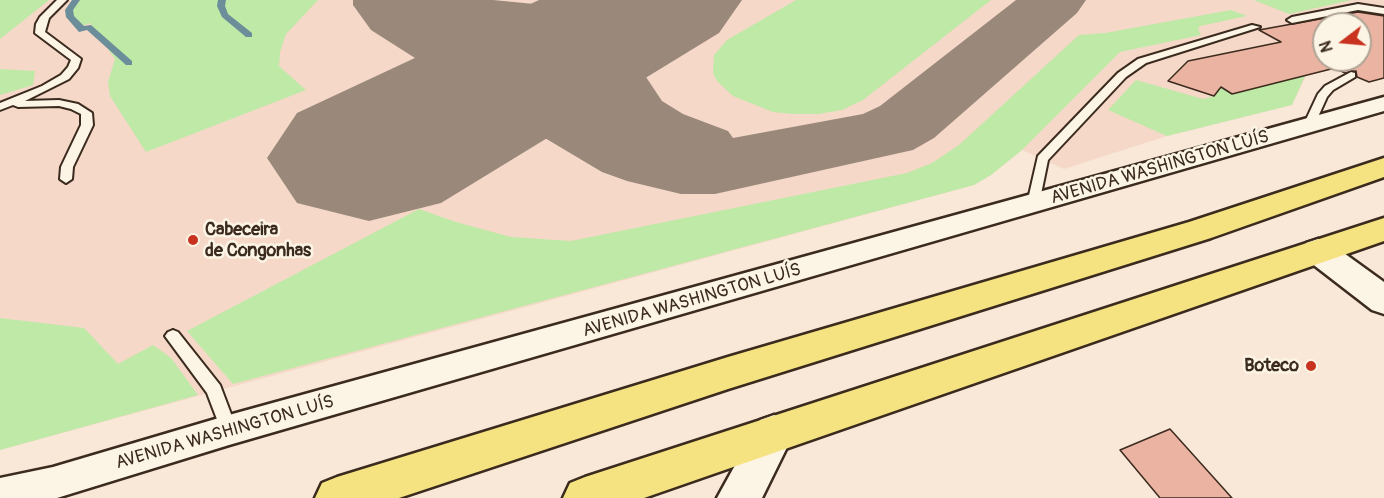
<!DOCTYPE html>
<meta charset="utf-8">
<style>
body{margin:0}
#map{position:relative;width:1384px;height:498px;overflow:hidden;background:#f9e8d8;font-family:Pangolin,sans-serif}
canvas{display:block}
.north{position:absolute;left:1312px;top:12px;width:60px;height:60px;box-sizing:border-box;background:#fcf5e5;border:2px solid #afa495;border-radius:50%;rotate:254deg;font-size:16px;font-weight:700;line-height:24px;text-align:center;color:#3b2a1e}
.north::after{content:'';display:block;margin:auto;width:21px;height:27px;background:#c8321e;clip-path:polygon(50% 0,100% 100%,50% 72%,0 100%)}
</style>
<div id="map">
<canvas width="1384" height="498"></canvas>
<div class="north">N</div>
</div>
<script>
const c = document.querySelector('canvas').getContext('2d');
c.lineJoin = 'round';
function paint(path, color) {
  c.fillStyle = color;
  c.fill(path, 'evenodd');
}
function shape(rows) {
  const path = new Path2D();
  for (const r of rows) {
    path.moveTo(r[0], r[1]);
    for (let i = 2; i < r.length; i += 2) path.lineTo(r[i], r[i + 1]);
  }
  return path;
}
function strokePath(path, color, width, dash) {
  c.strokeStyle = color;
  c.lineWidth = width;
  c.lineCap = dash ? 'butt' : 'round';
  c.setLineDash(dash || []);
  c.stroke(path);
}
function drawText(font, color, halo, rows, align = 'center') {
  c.font = font + ' Pangolin,sans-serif';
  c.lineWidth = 5;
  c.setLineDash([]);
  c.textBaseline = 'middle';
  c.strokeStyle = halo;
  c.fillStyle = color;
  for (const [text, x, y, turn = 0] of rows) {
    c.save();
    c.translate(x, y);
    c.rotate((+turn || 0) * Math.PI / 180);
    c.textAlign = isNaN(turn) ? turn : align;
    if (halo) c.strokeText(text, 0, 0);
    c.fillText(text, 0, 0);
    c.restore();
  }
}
const built = shape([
 [0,0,1384,0,1384,78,1369,82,1335,68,1306,76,1292,105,1167,136,1064,169,1022,150,991,175,974,185,0,450],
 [1324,24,1360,24,1360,60,1324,60]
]);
const green = shape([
 [0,0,49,0,0,39],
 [78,0,318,0,286,34,280,52,279,66,306,90,146,152,110,96,108,82,115,59,90,23,82,26,72,17,71,10],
 [796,0,991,0,863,100,842,110,818,114,793,114,773,112,733,96,717,81,713,73,714,55,727,40],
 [1254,0,1352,0,1289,14],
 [1231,10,1247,16,1200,26,1198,29,1201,35,1120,52,1022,150,991,175,974,185,233,384,187,331,419,209,456,222,511,237,571,241,907,173,932,163,959,145,1079,35,1105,33],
 [0,69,35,71,33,85,0,95],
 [1305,76,1292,105,1167,136,1108,110,1136,80,1203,99,1214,96,1221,87,1232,93],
 [0,318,84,328,118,364,153,345,171,358,198,395,0,450]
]);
const stream = shape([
 [72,0,80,0,73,10,74,16,84,26,91,25,132,61,132,65,126,65,87,30,79,32,66,17,65,10,72,0],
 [218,0,226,0,225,6,228,14,252,33,252,37,246,37,222,17,217,6,218,0]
]);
const taxiway = shape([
 [353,0,493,0,534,4,577,0,688,0,679,13,668,17,646,51,646,77,662,101,683,114,728,131,733,138,863,114,880,106,1016,0,1086,0,1077,13,934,138,913,150,715,194,681,194,627,181,602,172,481,100,371,30,353,5,353,0],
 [477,37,534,44,587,38,578,51,574,77,583,96,477,37]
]);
const runway = shape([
 [539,0,742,0,719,33,441,203,369,221,297,203,267,158,297,113,539,0]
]);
const building = shape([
 [1358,12,1384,16,1384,78,1369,82,1357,77,1356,71,1345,73,1335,68,1232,94,1221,87,1214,96,1168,81,1188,61,1281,42,1259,30,1358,12],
 [1324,24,1360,24,1360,60,1324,60,1324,24],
 [1170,429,1232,498,1160,498,1120,450,1170,429]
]);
const service = shape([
 [57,0,67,0,49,18,45,32,81,59,78,68,69,79,25,101,59,100,78,104,92,113,93,125,73,167,72,179,66,183,60,179,61,167,81,125,81,114,71,109,59,106,18,107,13,105,0,110,0,103,42,86,61,75,68,67,71,60,35,33,36,24,40,17,57,0],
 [1358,4,1384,8,1384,14,1358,10,1292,23,1287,20,1292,17,1358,4],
 [1252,25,1260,27,1146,63,1126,77,1048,160,1039,204,1033,208,1029,207,1027,204,1038,156,1118,73,1138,59,1252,25],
 [1351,72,1355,73,1355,77,1333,90,1327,97,1313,128,1305,128,1303,126,1318,94,1325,86,1351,72],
 [173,330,178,332,220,385,237,430,235,435,229,437,223,435,207,393,165,336,168,332,173,330]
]);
const minor = shape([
 [1384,97,1384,111,229,445,57,498,0,498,0,478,53,467,229,415,1384,97]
]);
const tertiary = shape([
 [1318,239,1330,243,1384,282,1384,314,1372,310,1306,259,1301,251,1306,243,1318,239],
 [774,415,788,420,794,433,762,498,717,498,760,420,774,415]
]);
const trunk = shape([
 [1384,158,1384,177,1211,238,728,389,399,498,315,498,322,483,337,477,728,357,1189,222,1384,158],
 [1384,218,1384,241,644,498,563,498,570,483,585,477,1384,218]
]);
const markers = [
 [193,240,6,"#c8321e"],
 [1311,366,6,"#c8321e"]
];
const streetNames = [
 ["AVENIDA WASHINGTON LUÍS",1160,168,-16],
 ["AVENIDA WASHINGTON LUÍS",692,301,-16],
 ["AVENIDA WASHINGTON LUÍS",225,433,-16]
];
const poiNames = [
 ["Cabeceira",205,230],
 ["de Congonhas",205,251],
 ["Boteco",1299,366,"right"]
];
paint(built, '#f5d8c8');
paint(green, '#bee9a6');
paint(stream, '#6b8e9a');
paint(taxiway, '#9a897b');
paint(runway, '#9a897b');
paint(building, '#ebb3a2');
strokePath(building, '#3b2a1e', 1.5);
strokePath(service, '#3b2a1e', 4);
strokePath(minor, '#3b2a1e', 5);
strokePath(tertiary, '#3b2a1e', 5);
strokePath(trunk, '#3b2a1e', 5);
paint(service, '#fcf5e5');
paint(minor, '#fcf5e5');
paint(tertiary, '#fcf5e5');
paint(trunk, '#f5e382');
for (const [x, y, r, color] of markers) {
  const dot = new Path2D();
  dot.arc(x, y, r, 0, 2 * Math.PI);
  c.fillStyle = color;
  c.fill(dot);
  strokePath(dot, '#fcf5e5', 2);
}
drawText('18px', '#3b2a1e', '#fcf5e5', streetNames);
drawText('bold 18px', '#3b2a1e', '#fcf5e5', poiNames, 'left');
</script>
